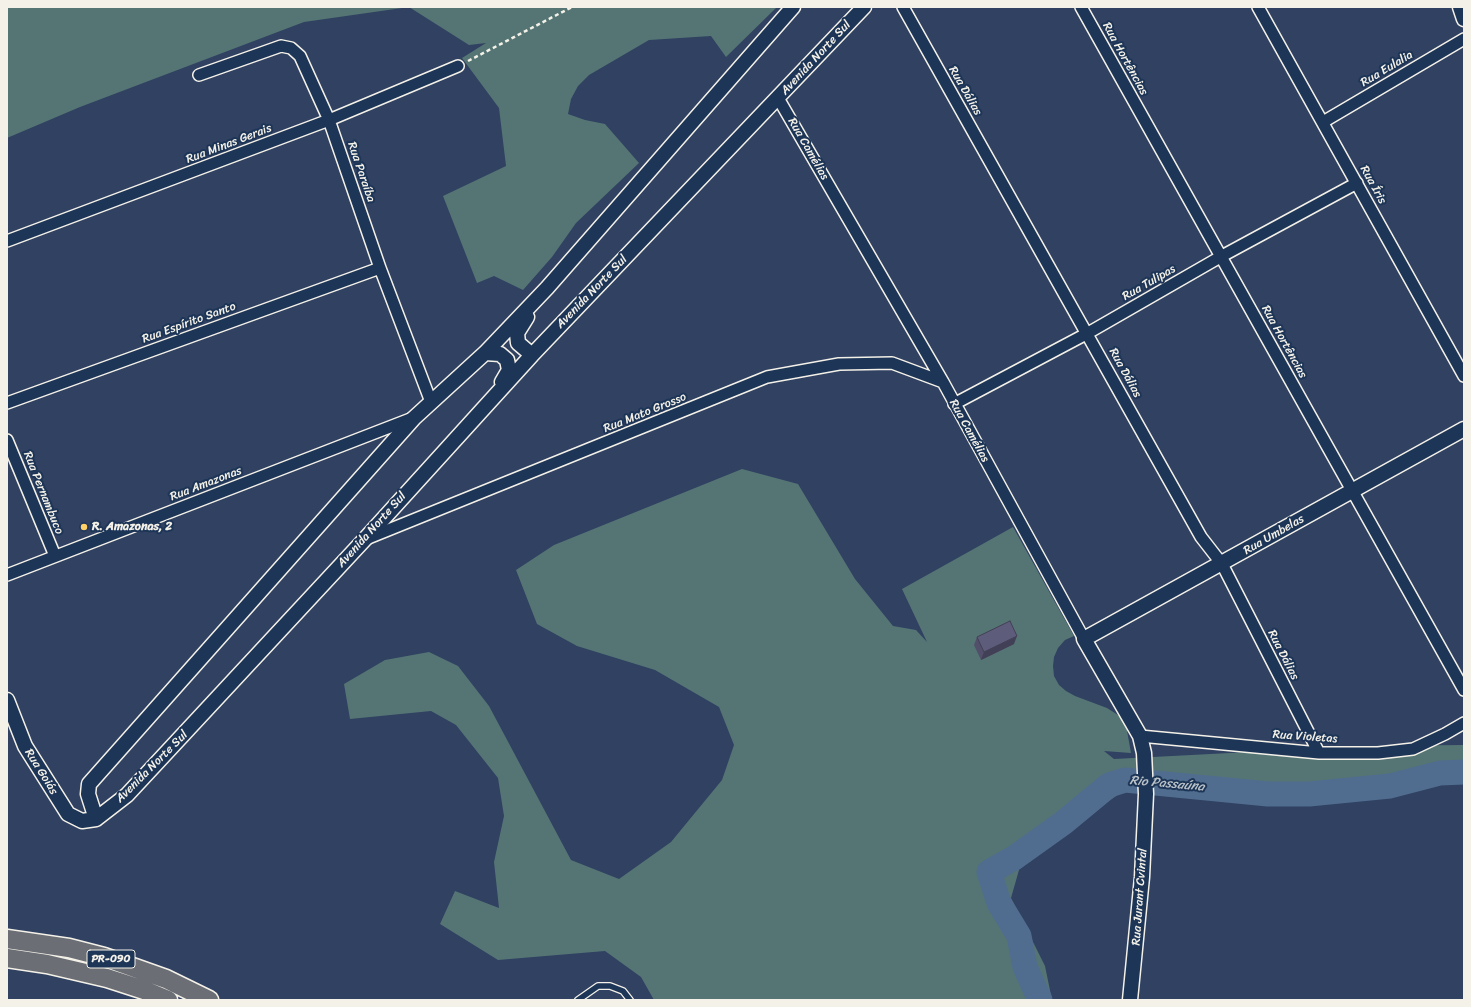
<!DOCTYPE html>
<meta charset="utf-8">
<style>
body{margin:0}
#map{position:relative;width:1471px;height:1007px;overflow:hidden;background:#304162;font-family:Sriracha,sans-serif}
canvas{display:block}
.frame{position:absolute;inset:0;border:8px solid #f4f1e8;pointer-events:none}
</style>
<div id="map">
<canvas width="1471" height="1007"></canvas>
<div class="frame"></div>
</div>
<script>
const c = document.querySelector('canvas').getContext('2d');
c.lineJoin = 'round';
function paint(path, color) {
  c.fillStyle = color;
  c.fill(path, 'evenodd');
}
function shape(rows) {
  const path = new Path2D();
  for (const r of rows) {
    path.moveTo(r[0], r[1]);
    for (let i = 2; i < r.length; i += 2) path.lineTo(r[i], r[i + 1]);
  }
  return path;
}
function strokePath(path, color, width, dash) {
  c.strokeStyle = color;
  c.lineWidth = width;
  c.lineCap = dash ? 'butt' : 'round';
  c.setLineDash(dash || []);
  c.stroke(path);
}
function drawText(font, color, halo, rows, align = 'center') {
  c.font = font + ' Sriracha,sans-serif';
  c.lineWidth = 4;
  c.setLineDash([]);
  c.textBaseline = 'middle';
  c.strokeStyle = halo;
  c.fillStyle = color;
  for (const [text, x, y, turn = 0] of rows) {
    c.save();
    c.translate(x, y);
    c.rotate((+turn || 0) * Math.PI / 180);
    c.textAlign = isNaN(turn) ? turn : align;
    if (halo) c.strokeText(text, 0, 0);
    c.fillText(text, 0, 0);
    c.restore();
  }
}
const green = shape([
 [7,7,777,7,726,57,711,36,649,40,589,75,578,86,571,99,568,114,585,120,605,124,639,163,576,223,552,257,523,290,494,276,477,283,443,196,506,166,499,108,462,58,486,43,469,45,409,7,304,22,80,107,7,138],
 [742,469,798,484,855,579,893,626,916,630,927,642,902,589,1013,527,1074,636,1065,640,1058,648,1054,657,1053,666,1054,676,1059,685,1066,691,1075,696,1107,708,1118,715,1126,725,1131,753,1104,751,1114,759,1365,746,1464,745,1464,779,1304,792,1138,782,1023,856,1011,898,1045,966,1052,1000,654,1000,641,977,605,951,498,960,440,924,455,891,499,908,494,862,504,816,498,778,456,725,431,711,350,719,344,684,385,660,429,652,458,666,489,706,571,860,619,879,671,842,722,780,734,745,719,707,655,670,577,646,537,624,516,570,554,545]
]);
const river = shape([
 [1040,1000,1025,967,1019,936,999,903,989,872,1014,858,1063,823,1109,785,1125,780,1268,794,1309,794,1390,786,1440,773,1464,772]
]);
const path = shape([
 [468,61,572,7]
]);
const service = shape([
 [578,1000,598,986,610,986,623,991,630,1000]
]);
const minor = shape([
 [903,7,1201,537,1222,564,1319,753],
 [1081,7,1464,690],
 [1258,7,1464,376],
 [199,75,281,46,291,48,300,56,329,120,380,268,431,402],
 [778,98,943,382,1084,639],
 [1323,122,1464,39],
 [7,241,329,120,458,66],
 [7,403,380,268],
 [954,404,1088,333,1222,256,1357,183],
 [7,440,55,556],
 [366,539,767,377,839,364,892,363,943,382],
 [7,575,413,418],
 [1140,736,1319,753,1378,753,1413,749,1445,734,1464,723]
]);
const tertiary = shape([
 [1460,7,1464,19],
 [527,317,517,333,518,343,532,355],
 [485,353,500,354,507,360,509,370,502,382],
 [7,700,25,746,68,814,82,821,96,819,127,795,365,539,532,355,864,7],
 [96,819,88,794,89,784,414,418,485,353,547,288,793,7],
 [1130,1000,1142,877,1146,794,1144,753,1140,736,1084,639,1464,429]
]);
const primary = shape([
 [7,939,69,948,104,957,166,979,209,1000],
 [7,958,47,964,107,978,144,990,168,1000]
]);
const wall = shape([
 [977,637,1014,644,981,660,974,645]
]);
const shadedWall = shape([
 [1017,636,1014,644,981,660,984,652]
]);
const building = shape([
 [1010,621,1017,636,984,652,977,637,1010,621]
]);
const markers = [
 [84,527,4,"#ffd166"]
];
const shields = [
 [111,959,48]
];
const shieldNames = [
 ["PR-090",111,959]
];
const streetNames = [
 ["Avenida Norte Sul",816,58,-47],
 ["Rua Hortências",1125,59,61],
 ["Rua Eulalia",1387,69,-31],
 ["Rua Dálias",965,91,60],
 ["Rua Minas Gerais",229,144,-21],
 ["Rua Camélias",808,149,60],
 ["Rua Paraíba",361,172,71],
 ["Rua Íris",1373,185,61],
 ["Rua Tulipas",1149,283,-30],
 ["Avenida Norte Sul",592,292,-46],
 ["Rua Espírito Santo",189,323,-20],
 ["Rua Hortências",1284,342,61],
 ["Rua Dálias",1125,373,61],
 ["Rua Mato Grosso",645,413,-22],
 ["Rua Camélias",969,431,61],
 ["Rua Amazonas",206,484,-21],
 ["Rua Pernambuco",43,493,68],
 ["Avenida Norte Sul",372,530,-48],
 ["Rua Umbelas",1274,535,-30],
 ["Rua Dálias",1283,655,63],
 ["Rua Violetas",1305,737,4],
 ["Avenida Norte Sul",152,767,-45],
 ["Rua Goiás",41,772,58],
 ["Rua Jurant Cvintal",1140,897,-86]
];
const poiNames = [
 ["R. Amazonas, 2",92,527]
];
const waterNames = [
 ["Rio Passaúna",1167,784,5]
];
paint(green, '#557574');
strokePath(river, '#506d8f', 25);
strokePath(service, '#f4f1e8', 8);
strokePath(minor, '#f4f1e8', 14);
strokePath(tertiary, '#f4f1e8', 17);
strokePath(primary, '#f4f1e8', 21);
strokePath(path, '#f4f1e8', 2.5, [4, 3]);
strokePath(service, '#1d3557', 5.5);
strokePath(minor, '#1d3557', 11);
strokePath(tertiary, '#1d3557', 14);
strokePath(primary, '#6b6f75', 18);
paint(wall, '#514f6a');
paint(shadedWall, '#424056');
paint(building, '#5e5c7b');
strokePath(building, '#424056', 1);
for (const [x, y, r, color] of markers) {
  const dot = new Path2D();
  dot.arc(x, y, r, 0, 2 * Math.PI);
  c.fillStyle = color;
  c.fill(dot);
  strokePath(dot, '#1d3557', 1.5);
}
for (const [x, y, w] of shields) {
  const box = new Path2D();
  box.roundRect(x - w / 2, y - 9, w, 18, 3);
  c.fillStyle = '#1d3557';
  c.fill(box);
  strokePath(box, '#f4f1e8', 1);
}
drawText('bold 11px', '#f4f1e8', null, shieldNames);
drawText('12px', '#f4f1e8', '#1d3557', streetNames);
drawText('bold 12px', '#f4f1e8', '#1d3557', poiNames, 'left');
drawText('italic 13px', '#bbc3c9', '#1d3557', waterNames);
</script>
